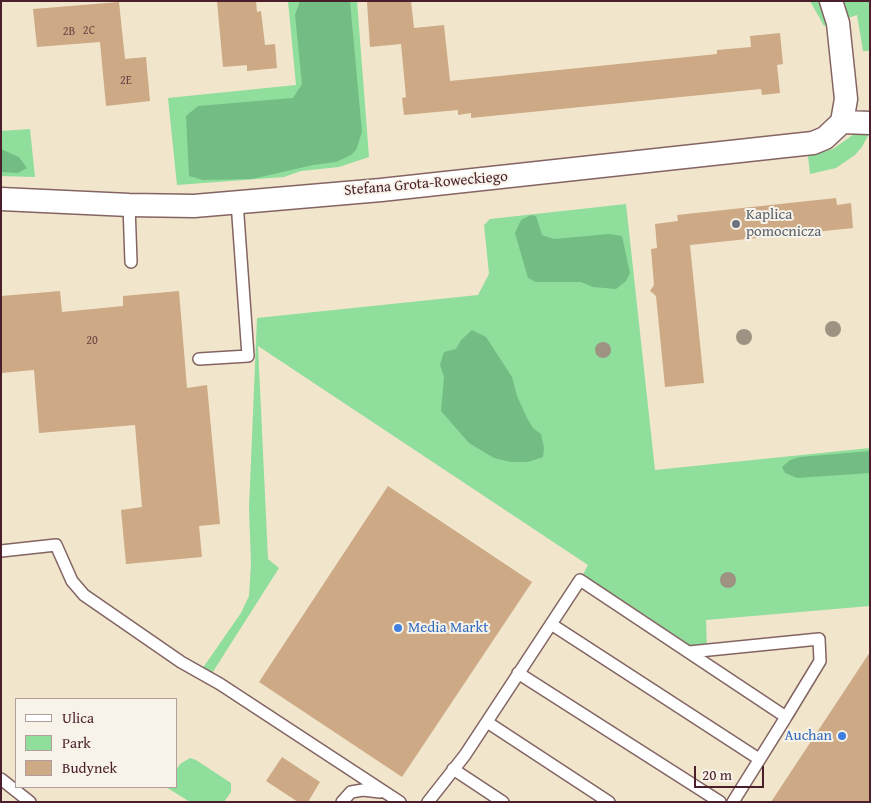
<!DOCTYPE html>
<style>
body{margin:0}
#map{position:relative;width:871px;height:803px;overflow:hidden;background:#f1e5cc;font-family:"Gentium Book Plus",serif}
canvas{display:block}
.frame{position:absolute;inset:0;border:2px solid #4a1f2b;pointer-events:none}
.legend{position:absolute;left:15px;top:698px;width:162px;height:90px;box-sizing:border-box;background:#f7f3e8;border:1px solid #b29e9c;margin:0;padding:6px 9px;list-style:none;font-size:15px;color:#4a1f2b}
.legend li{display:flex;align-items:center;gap:10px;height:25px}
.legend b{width:25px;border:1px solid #b29e9c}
.scale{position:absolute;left:694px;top:766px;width:70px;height:22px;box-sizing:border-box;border:2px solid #4a1f2b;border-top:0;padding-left:6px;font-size:15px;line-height:18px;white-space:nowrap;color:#4a1f2b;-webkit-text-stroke:4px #f7f3e8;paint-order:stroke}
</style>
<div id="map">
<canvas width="871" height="803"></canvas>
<div class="frame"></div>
<ul class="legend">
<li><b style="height:6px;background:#fff"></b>Ulica</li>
<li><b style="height:14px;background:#8fde9c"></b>Park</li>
<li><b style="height:14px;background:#cdaa85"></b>Budynek</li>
</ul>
<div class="scale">20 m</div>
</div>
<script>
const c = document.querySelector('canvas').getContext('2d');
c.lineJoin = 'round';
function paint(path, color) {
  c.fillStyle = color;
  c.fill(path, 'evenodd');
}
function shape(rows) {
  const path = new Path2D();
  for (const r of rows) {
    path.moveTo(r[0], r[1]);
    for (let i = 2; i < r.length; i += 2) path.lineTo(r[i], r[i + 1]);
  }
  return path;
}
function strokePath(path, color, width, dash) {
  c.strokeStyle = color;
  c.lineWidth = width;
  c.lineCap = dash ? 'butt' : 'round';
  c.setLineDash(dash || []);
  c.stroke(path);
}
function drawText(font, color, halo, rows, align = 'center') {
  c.font = font + ' "Gentium Book Plus",serif';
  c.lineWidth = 4;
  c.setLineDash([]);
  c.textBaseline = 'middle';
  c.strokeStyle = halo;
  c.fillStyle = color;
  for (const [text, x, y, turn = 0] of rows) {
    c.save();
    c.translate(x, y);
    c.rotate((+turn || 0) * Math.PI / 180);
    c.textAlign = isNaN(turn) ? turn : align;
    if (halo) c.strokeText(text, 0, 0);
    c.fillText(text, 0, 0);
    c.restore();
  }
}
const green = shape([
 [288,1,357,1,369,157,339,167,301,171,284,177,177,185,168,98,296,85],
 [810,1,870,1,870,51,863,51,857,15,824,26],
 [30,129,35,177,1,176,1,131],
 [857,132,870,132,862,147,855,155,836,168,810,174,808,156,833,149],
 [626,204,655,470,870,448,870,606,706,620,707,650,689,652,580,580,588,565,258,346,268,559,279,568,209,678,200,672,241,613,249,596,251,563,249,508,257,318,478,295,489,274,484,225,490,219],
 [190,758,196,760,231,783,231,792,224,802,190,802,166,787,176,787,176,770,180,764]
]);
const forest = shape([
 [300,1,350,1,362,132,356,150,351,155,336,162,313,165,252,179,203,180,189,176,186,116,198,106,293,98,302,84,295,15],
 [1,149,19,157,27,168,18,173,1,172],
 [531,215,536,216,542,235,554,239,609,234,622,236,630,273,626,281,616,289,593,287,581,282,536,282,528,278,515,233,521,220],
 [472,330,486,337,512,377,517,396,527,418,533,428,541,434,544,448,543,457,528,462,511,462,494,458,469,443,441,411,444,377,440,365,444,352,456,349,461,340],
 [870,451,870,473,797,478,785,473,782,467,790,460,800,457]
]);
const building = shape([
 [217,1,256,1,257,12,261,11,265,45,275,44,277,68,247,71,247,65,223,67],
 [411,1,414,28,444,25,450,81,717,54,717,50,751,47,750,36,780,33,783,64,777,65,780,93,762,95,761,89,471,118,471,113,458,115,458,110,404,115,402,98,406,97,401,44,370,47,367,2],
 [119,2,125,59,146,57,150,101,106,106,100,42,37,47,33,9],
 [836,198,837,205,851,203,853,228,690,245,704,383,665,387,656,296,650,291,654,285,651,249,657,248,655,224,678,221,677,215],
 [60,291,62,312,123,306,123,296,179,291,187,388,207,385,220,524,199,526,202,557,126,564,121,510,142,507,135,425,39,433,34,370,1,373,1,296],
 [388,486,532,582,402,777,259,682],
 [870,652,870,802,771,802],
 [282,757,320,782,308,802,298,802,266,781]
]);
const service = shape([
 [129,205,131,262],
 [199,359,248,356,237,202],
 [1,551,56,545,72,581,84,595,181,662,220,684,400,802],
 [551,624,759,759],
 [689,652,819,639,820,661,786,717],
 [518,673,720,802],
 [487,722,609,802],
 [453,769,503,802],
 [1,779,30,802],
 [342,802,351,792,363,790,380,792],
 [428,802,465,755,580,580,786,717,733,802]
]);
const minor = shape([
 [842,122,870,123],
 [1,199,129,205,194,206,381,190,813,143,825,138,842,122,846,99,838,23,831,1]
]);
const trees = [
 [833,329],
 [744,337],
 [603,350],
 [728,580]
];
const markers = [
 [736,224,5,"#6b7280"],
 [398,628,5,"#3f7fe0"],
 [842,736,5,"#3f7fe0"]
];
const numberNames = [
 ["2C",89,31],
 ["2B",69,32],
 ["2E",126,81],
 ["20",92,341]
];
const streetNames = [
 ["Stefana Grota-Roweckiego",426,184,-5]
];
const worshipNames = [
 ["Kaplica",746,215],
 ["pomocnicza",746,232]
];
const shopNames = [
 ["Media Markt",408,628],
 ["Auchan",832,736,"right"]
];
paint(green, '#8fde9c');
paint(forest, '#73bd84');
paint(building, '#cdaa85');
strokePath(service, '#846463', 14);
strokePath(minor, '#846463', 25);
strokePath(service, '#fff', 11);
strokePath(minor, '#fff', 22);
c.fillStyle = '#9e9283';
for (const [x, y] of trees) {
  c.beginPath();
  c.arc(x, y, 8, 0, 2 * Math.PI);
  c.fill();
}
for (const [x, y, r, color] of markers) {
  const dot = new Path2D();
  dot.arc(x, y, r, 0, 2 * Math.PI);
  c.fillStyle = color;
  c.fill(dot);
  strokePath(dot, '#f7f3e8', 2);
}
drawText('12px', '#6b4242', null, numberNames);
drawText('15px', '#4a1f2b', '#f7f3e8', streetNames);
drawText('15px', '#5b616d', '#f7f3e8', worshipNames, 'left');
drawText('15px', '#366cbe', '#f7f3e8', shopNames, 'left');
</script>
